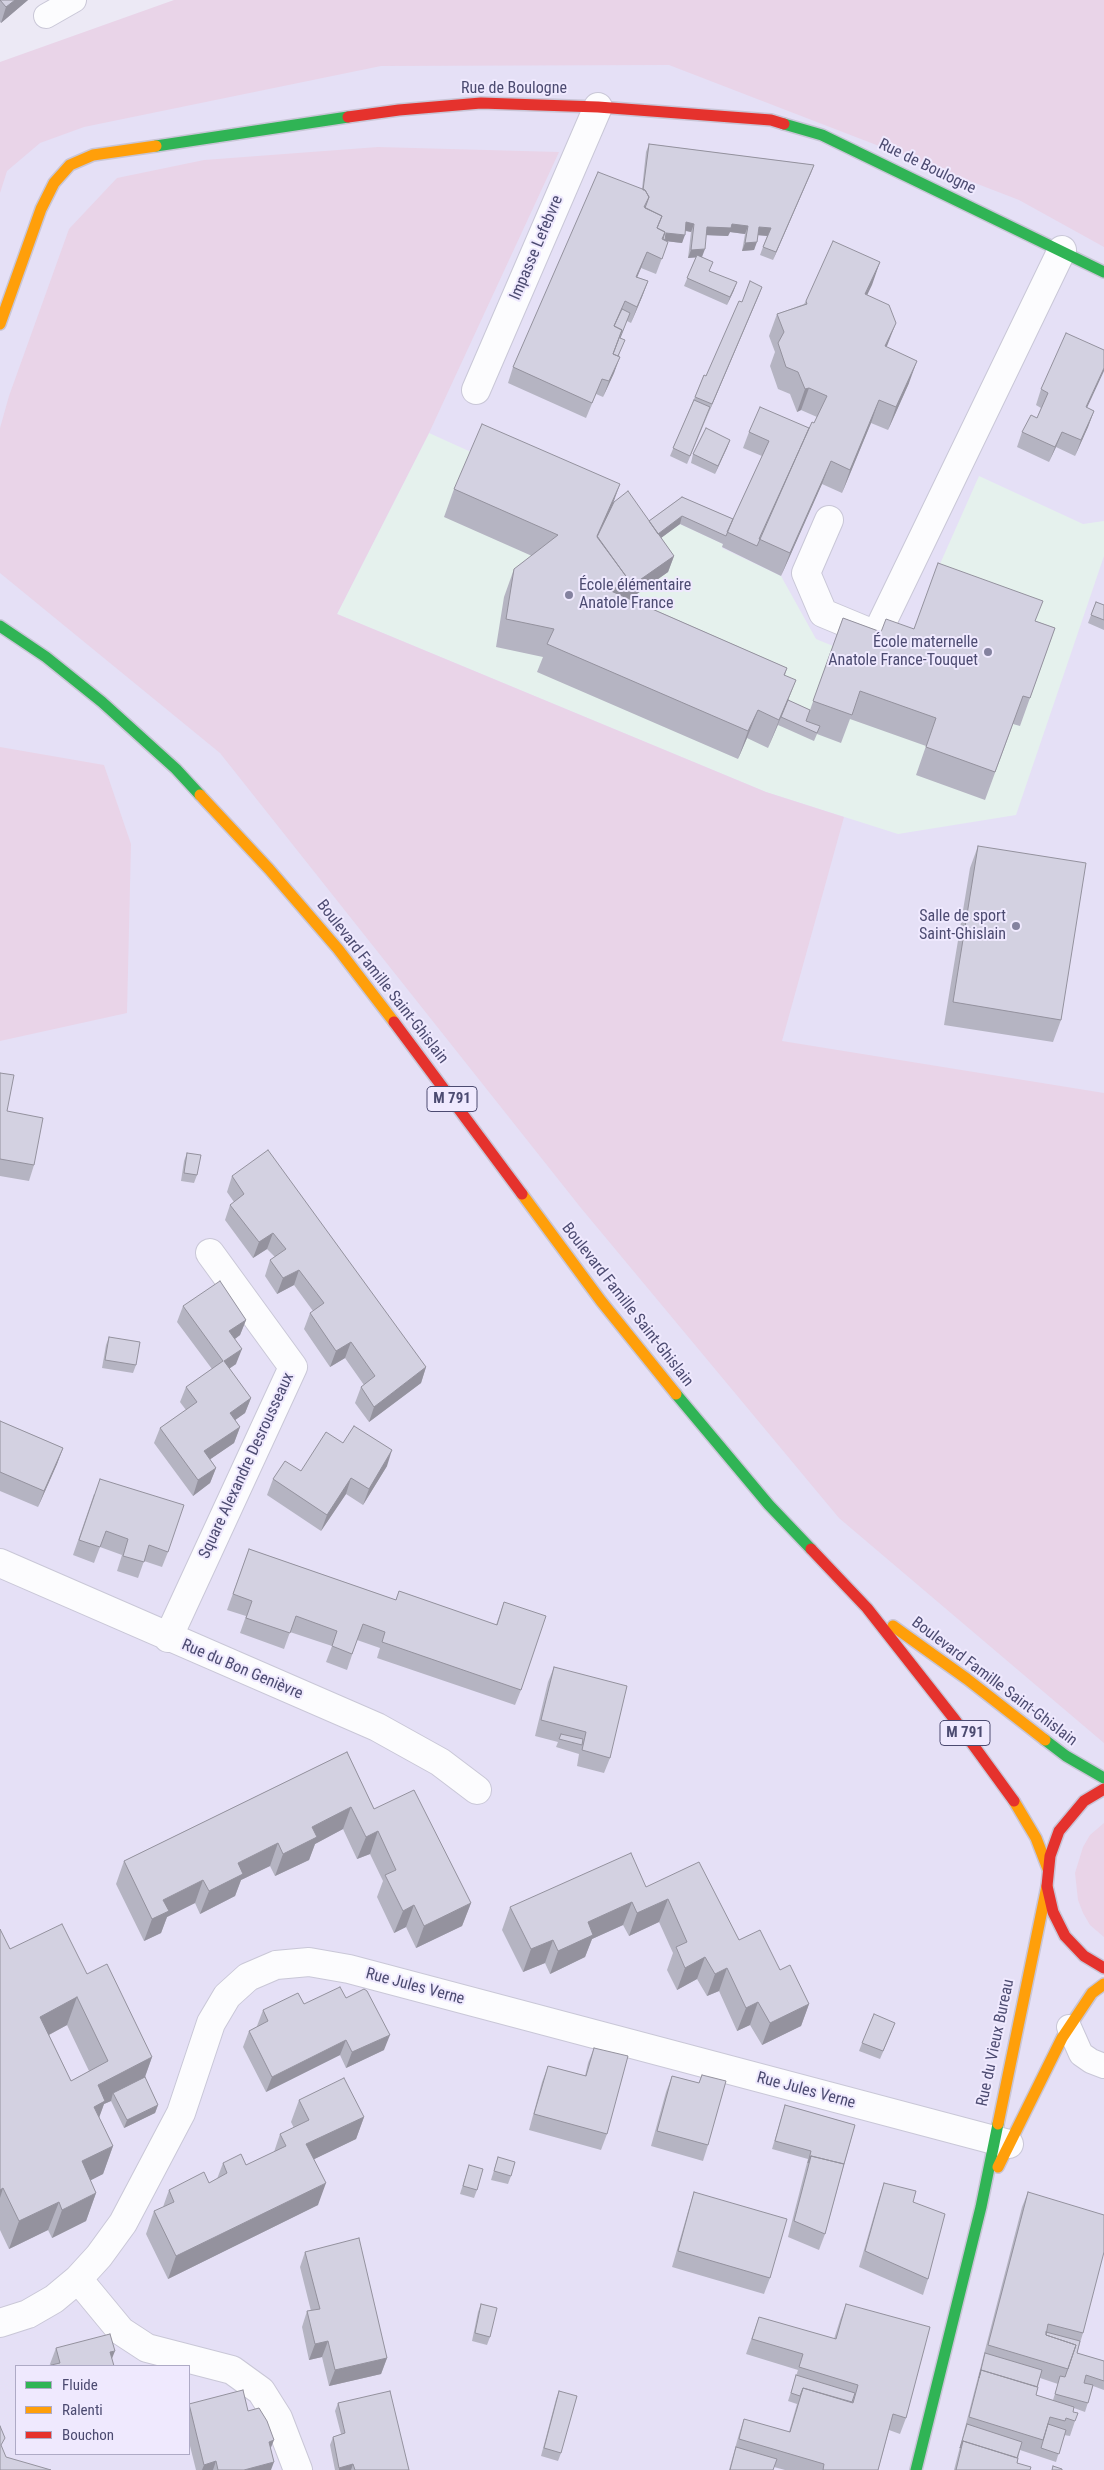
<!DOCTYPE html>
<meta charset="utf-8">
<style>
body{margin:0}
#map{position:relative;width:1104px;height:2470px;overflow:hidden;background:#ece9f5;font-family:"Roboto Condensed",sans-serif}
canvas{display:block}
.legend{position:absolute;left:15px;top:2365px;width:175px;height:90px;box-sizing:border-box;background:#efe9fe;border:1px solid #aeaac6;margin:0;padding:6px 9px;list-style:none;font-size:15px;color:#4c4b71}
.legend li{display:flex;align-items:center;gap:10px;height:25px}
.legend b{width:25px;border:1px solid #aeaac6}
</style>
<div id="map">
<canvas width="1104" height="2470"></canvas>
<ul class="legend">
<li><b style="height:6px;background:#30b455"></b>Fluide</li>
<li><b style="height:6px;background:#ff9f0a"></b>Ralenti</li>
<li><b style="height:6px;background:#e5322d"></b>Bouchon</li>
</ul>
</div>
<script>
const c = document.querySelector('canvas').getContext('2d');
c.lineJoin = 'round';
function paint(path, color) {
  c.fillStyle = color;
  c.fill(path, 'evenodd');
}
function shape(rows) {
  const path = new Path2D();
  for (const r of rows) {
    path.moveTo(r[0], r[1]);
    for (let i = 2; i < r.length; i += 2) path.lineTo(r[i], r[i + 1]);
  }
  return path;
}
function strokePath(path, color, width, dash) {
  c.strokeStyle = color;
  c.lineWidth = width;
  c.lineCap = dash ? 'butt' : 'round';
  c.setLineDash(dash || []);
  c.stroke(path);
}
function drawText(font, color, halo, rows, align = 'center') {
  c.font = font + ' "Roboto Condensed",sans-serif';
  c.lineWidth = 4;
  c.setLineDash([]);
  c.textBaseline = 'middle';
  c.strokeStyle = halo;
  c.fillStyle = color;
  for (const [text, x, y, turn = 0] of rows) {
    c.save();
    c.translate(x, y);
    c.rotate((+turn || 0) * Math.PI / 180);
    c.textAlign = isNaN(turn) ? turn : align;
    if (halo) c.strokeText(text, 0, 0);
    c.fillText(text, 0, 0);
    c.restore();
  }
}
const residential = shape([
 [373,0,1104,0,1104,2470,0,2470,0,130],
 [16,2366,189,2366,189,2454,16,2454]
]);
const education = shape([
 [429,433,471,452,650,545,680,524,723,544,722,548,781,576,816,639,833,646,904,657,928,591,979,476,1083,524,1104,521,1104,556,1016,815,898,834,766,792,337,614]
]);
const green = shape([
 [174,0,1104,0,1104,247,1019,200,669,65,381,66,84,127,40,143,7,171,0,193,0,62],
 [378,147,559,152,429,433,337,614,766,792,844,817,782,1041,1104,1093,1104,1743,839,1518,581,1208,220,753,0,573,0,428,9,396,69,229,117,178,204,160],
 [0,747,104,765,131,844,127,1013,0,1041],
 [1104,1823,1104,1937,1090,1925,1083,1913,1078,1900,1075,1873,1083,1847,1090,1835]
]);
const lane = shape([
 [46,16,74,0],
 [1069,2027,1081,2054,1091,2061,1104,2066]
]);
const street = shape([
 [476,390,598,107],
 [829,520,806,573,823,613,876,635,1062,250],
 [0,1563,377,1727,440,1762,477,1790],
 [168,1638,293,1367,210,1253],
 [78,2279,121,2331,147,2348,232,2370,261,2391,278,2418,298,2470],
 [0,2323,28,2314,54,2299,78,2279,99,2256,123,2223,181,2113,211,2023,227,1996,248,1977,276,1965,309,1962,349,1969,1009,2144]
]);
const fast = shape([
 [784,124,822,135,1104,272],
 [156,146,348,117],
 [0,626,46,657,102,702,176,769,200,795],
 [676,1394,769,1505,811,1549],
 [1045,1740,1066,1756,1104,1778],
 [916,2470,981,2207,998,2124]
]);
const slow = shape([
 [0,324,41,209,54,183,70,165,93,155,156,146],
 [200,795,269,869,338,949,394,1022],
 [522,1194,601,1301,676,1394],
 [893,1626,967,1679,1045,1740],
 [1014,1801,1036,1838,1048,1869],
 [998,2124,1047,1886],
 [998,2167,1062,2038,1092,1993,1104,1984]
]);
const jam = shape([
 [348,117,399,110,481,103,598,107,771,120,784,124],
 [394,1022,522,1194],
 [811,1549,867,1608,955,1720,1014,1801],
 [1104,1789,1084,1801,1059,1831,1050,1856,1047,1886,1053,1912,1065,1936,1084,1956,1104,1968]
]);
const wall = shape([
 [0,0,28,0,1,23,0,22],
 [649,144,814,165,773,260,760,255,767,236,758,235,754,250,742,251,745,234,730,232,728,236,706,235,701,257,710,271,734,290,727,305,684,286,696,257,688,258,691,232,685,231,682,243,666,241,668,242,656,274,641,268,637,277,648,281,642,297,631,323,627,321,620,338,619,357,614,373,603,397,596,394,586,418,508,383,513,367,642,189,646,152],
 [880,262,867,295,887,347,909,383,888,430,871,423,842,493,822,484,781,576,722,547,723,544,680,524,661,538,674,556,668,572,630,599,787,668,785,675,788,700,810,710,843,618,881,632,1036,621,1055,628,1020,726,1013,724,985,800,916,775,926,746,850,719,841,743,817,734,814,741,778,725,768,748,747,738,738,759,537,672,543,657,496,647,504,597,514,569,532,556,444,517,454,489,614,502,649,521,682,497,733,519,762,456,743,448,749,432,809,428,814,423,817,417,801,410,797,412,790,394,778,389,770,366,775,352,769,336,777,314,804,304,806,301],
 [762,287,687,464,670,456,704,375,706,376,742,302],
 [1041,389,1094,411,1088,427,1075,456,1056,447,1049,462,1017,447,1022,432,1037,418,1041,408,1036,405],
 [730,440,715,474,691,463,693,454],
 [1096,602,1104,605,1104,630,1088,623],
 [978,846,1061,1020,1053,1042,944,1025,970,868],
 [0,1073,7,1111,34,1165,29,1181,0,1176],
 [187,1153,197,1175,194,1183,181,1181,184,1161],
 [232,1176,426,1367,421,1383,369,1422,355,1403,361,1387,364,1385,345,1358,330,1367,304,1329,310,1313,313,1311,294,1285,277,1294,265,1276,270,1260,275,1257,267,1249,253,1258,225,1220,230,1205,234,1202,227,1192],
 [183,1306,246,1320,240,1335,235,1339,236,1364,229,1369,251,1398,245,1413,235,1420,240,1427,234,1443,210,1459,216,1468,210,1483,193,1496,154,1443,160,1428,186,1410,180,1402,186,1387,212,1369,177,1322],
 [109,1337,136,1365,133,1373,102,1368,106,1345],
 [0,1421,63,1448,57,1464,38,1507,0,1491],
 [343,1443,387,1466,363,1505,346,1494,321,1531,267,1495,273,1479,301,1471],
 [94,1494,168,1552,162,1567,144,1561,138,1578,117,1571,122,1555,100,1547,94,1563,73,1555],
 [249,1549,396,1600,399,1591,496,1625,504,1602,521,1690,515,1705,377,1658,380,1648,357,1640,347,1670,326,1662,332,1646,290,1632,284,1649,240,1633,246,1616,227,1610],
 [554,1667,610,1758,604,1773,577,1766,579,1754,556,1747,558,1742,535,1736,548,1682],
 [347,1752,374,1809,471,1903,462,1926,416,1948,406,1927,394,1933,377,1897,383,1881,370,1854,357,1859,343,1829,315,1844,309,1860,275,1876,270,1866,241,1880,235,1896,200,1914,195,1903,167,1917,161,1933,144,1941,116,1884,124,1861],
 [646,1887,739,1940,780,1970,809,2004,801,2026,762,2045,750,2025,737,2031,719,1991,707,1996,697,1979,677,1990,667,1970,673,1953,659,1922,629,1936,623,1925,592,1939,585,1957,550,1974,545,1963,523,1972,502,1930,510,1907],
 [0,1929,10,1949,87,1974,152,2057,145,2077,158,2105,155,2113,124,2128,111,2101,104,2104,99,2117,113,2146,103,2174,90,2180,96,2193,86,2221,52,2238,48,2230,9,2249,0,2230],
 [67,2025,89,2071,71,2081,49,2035],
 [346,1998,384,2050,346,2068,340,2055,266,2092,243,2047,249,2031,258,2026,257,2026,263,2010],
 [892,2031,880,2059,859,2051,862,2043],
 [594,2048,607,2134,601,2150,529,2130,542,2082,548,2066,585,2076,588,2063],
 [702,2075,708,2145,703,2161,651,2146,666,2092,672,2076,699,2083],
 [299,2100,364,2117,356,2139,314,2159,318,2205,168,2279,146,2234,154,2211,163,2207,169,2190,209,2183,217,2179,223,2163,246,2165,274,2152,280,2134,294,2128,291,2122],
 [785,2105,855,2125,825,2234,819,2250,788,2237,808,2159,772,2149],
 [498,2157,511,2176,508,2184,491,2180],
 [469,2165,477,2190,474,2198,460,2194],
 [884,2183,913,2202,928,2279,923,2295,859,2267,879,2198],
 [694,2192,770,2278,764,2294,672,2267,689,2208],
 [1028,2192,1083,2333,1077,2353,1104,2361,1104,2390,1093,2386,1085,2412,1074,2408,1073,2412,1075,2421,1070,2436,1064,2435,1056,2462,1020,2450,1017,2463,1030,2470,954,2470,1022,2207],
 [1040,2378,1058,2384,1053,2400,1036,2395],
 [305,2252,387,2358,381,2374,329,2386,322,2357,309,2360,302,2327,307,2311,311,2311,300,2267],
 [481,2304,490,2337,487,2345,472,2341,478,2312],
 [846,2304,906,2418,900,2434,889,2430,878,2470,785,2470,774,2467,773,2470,729,2470,739,2434,744,2419,789,2432,797,2404,788,2401,798,2370,746,2354,759,2317,834,2339,840,2320],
 [56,2348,112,2359,51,2365,50,2364],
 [559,2391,561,2453,558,2461,541,2456,556,2399],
 [338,2403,409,2470,335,2470,330,2445,333,2437,341,2434,335,2411],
 [189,2404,248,2411,271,2449,271,2470,196,2470,189,2442]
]);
const shadedWall = shape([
 [15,0,28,0,1,23,6,7],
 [814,165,811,173,773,260,776,252],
 [686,222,694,224,691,232,683,230],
 [732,224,748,226,745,234,730,232,728,236,704,235,707,227],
 [759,227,771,228,768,236,756,235],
 [666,233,685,235,682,243,665,241],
 [757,242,754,250,742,251,745,243],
 [705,249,702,257,688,258,691,250],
 [647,252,641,268,631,292,636,277],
 [880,262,872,285,857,316,865,294],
 [648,281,642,297,631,323,637,307],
 [737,282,734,290,727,305,730,297],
 [762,287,759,295,709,412,712,404],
 [896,323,887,346,877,369,885,346],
 [620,357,614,373,603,397,609,381],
 [917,361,909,383,888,430,896,407],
 [1104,368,1104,371,1080,423,1086,407],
 [809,388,801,410,797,412,805,389],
 [879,400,871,423,842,493,850,470],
 [1094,411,1088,427,1075,456,1081,440],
 [1062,432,1056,447,1049,462,1055,447],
 [730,440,727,448,715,474,718,466],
 [831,461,822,484,781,576,790,553],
 [620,484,610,512,593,549,597,536],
 [682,516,680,524,650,546,653,538],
 [674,556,668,572,601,619,611,591,628,579],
 [796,680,785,708,781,717,768,748,779,720],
 [758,710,747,738,738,759,748,731],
 [273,1233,267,1249,253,1258,259,1242],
 [299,1270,294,1285,277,1294,283,1278],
 [246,1320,240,1335,224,1347,229,1331],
 [351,1342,345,1358,330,1367,336,1351],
 [242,1349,236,1364,218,1376,224,1361],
 [426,1367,421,1383,369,1422,374,1407],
 [251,1398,245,1413,224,1428,230,1413],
 [240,1427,234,1443,199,1467,204,1451],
 [63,1448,57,1464,38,1507,44,1491],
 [392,1450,387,1466,363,1505,369,1489],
 [216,1468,210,1483,193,1496,198,1480],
 [351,1478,346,1494,321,1531,327,1515],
 [351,1807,343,1829,315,1844,309,1860,275,1876,283,1854,312,1827],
 [378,1831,370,1854,357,1859,366,1837],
 [278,1843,270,1866,241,1880,235,1896,200,1914,209,1891,238,1863],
 [203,1880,195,1903,167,1917,161,1933,144,1941,152,1919,163,1900],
 [668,1899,659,1922,629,1936,637,1913],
 [632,1902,623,1925,592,1939,585,1957,550,1974,558,1951,588,1922],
 [471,1903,462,1926,416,1948,424,1926],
 [414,1905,406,1927,394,1933,403,1911],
 [553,1940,545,1963,523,1972,531,1949],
 [705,1957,697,1979,677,1990,685,1968],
 [727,1968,719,1991,707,1996,715,1974],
 [77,1997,67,2025,30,2045,40,2017],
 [758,2002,750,2025,737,2031,746,2008],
 [809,2004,801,2026,762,2045,770,2023],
 [390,2035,384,2050,346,2068,352,2052],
 [346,2040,340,2055,266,2092,272,2077],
 [152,2057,142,2085,113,2093,111,2101,104,2104,95,2129,83,2135,98,2085],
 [158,2105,155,2113,124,2128,127,2120],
 [364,2117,356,2139,298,2167,306,2144],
 [113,2146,103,2174,72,2190,82,2161],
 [326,2183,318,2205,168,2279,176,2256],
 [3,2188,0,2198,0,2190],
 [96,2193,86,2221,52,2238,62,2210],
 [59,2202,48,2230,9,2249,19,2221],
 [328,2341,322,2357,309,2360,315,2344],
 [115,2351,109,2366,110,2352],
 [387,2358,381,2374,329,2386,335,2370],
 [274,2440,268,2455,269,2442],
 [216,2461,213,2470,202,2470,204,2465],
 [274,2462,271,2470,244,2470],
 [353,2464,351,2470,339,2470,339,2468]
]);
const building = shape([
 [0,0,15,0,6,7,0,0],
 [649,144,814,165,776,252,763,247,771,228,759,227,757,242,745,243,748,226,732,224,731,228,707,227,705,249,691,250,694,224,686,222,685,235,666,233,665,240,663,239,665,232,657,228,662,216,645,208,649,197,645,190,643,190,649,144],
 [598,172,645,190,649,197,644,207,662,216,657,228,665,232,662,239,668,242,662,259,647,252,636,277,648,281,637,307,625,301,614,326,622,330,613,354,620,357,609,381,602,379,592,403,513,367,598,172],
 [833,241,880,262,865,294,889,305,896,323,885,346,917,361,896,407,879,400,850,470,831,461,790,553,759,539,812,422,814,423,827,396,809,388,805,389,798,372,786,367,778,343,784,332,777,314,807,304,806,301,833,241],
 [697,255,713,262,709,271,737,282,730,297,687,278,697,255],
 [750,281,762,287,712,404,695,397,704,375,706,376,739,301,742,302,750,281],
 [622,309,630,313,620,338,625,340,618,356,613,354,622,330,614,326,622,309],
 [1066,333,1104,350,1104,368,1086,407,1094,411,1081,440,1062,432,1055,447,1022,432,1031,415,1037,418,1048,393,1041,389,1066,333],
 [694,400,710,407,690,456,673,448,694,400],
 [760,407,809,428,757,546,727,532,769,441,749,432,760,407],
 [482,424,620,484,597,536,628,579,611,591,787,668,784,675,796,680,779,720,758,710,748,731,547,644,554,629,506,619,514,569,558,535,454,489,482,424],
 [706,428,730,440,718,466,693,454,706,428],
 [628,491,674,556,624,591,628,579,597,537,614,502,628,491],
 [682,497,733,519,726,536,682,516,658,534,649,521,682,497],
 [938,563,1043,601,1035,621,1055,628,1030,698,1023,696,995,772,926,747,936,718,860,691,852,715,813,701,843,618,881,632,886,619,914,629,938,563],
 [1096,602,1104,605,1104,620,1091,615,1096,602],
 [788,700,810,710,806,721,820,726,817,733,781,717,788,700],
 [978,846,1086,863,1061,1020,953,1002,978,846],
 [0,1073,14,1075,7,1111,43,1118,34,1165,0,1159,0,1073],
 [268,1150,426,1367,374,1407,361,1387,375,1376,351,1342,336,1351,310,1313,324,1303,299,1270,283,1278,270,1260,286,1249,273,1233,259,1242,230,1205,244,1194,232,1176,268,1150],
 [187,1153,201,1155,197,1175,184,1173,187,1153],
 [220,1281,246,1320,229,1331,242,1349,224,1361,251,1398,230,1413,240,1427,204,1451,216,1468,198,1480,160,1428,197,1402,186,1387,223,1361,183,1306,220,1281],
 [109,1337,140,1342,136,1365,105,1360,109,1337],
 [0,1421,63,1448,44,1491,0,1472,0,1421],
 [354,1426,392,1450,369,1489,351,1478,327,1515,273,1479,285,1461,301,1471,326,1432,343,1443,354,1426],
 [100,1479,184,1505,168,1552,149,1545,144,1562,123,1556,128,1539,106,1531,100,1547,79,1540,100,1479],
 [249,1549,396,1600,399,1591,497,1625,504,1602,546,1616,521,1690,382,1642,385,1632,363,1624,352,1654,332,1646,337,1631,296,1616,290,1633,246,1618,252,1601,233,1594,249,1549],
 [554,1667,627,1686,610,1758,582,1750,586,1732,541,1720,554,1667],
 [561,1734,583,1739,582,1745,559,1739,561,1734],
 [347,1752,374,1809,414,1790,471,1903,424,1926,414,1905,403,1911,385,1875,396,1870,378,1831,366,1837,351,1807,312,1827,317,1837,283,1854,278,1843,238,1863,243,1874,209,1891,203,1880,163,1900,169,1911,152,1919,124,1861,347,1752],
 [631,1853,646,1887,699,1862,739,1940,760,1930,780,1970,790,1965,809,2004,770,2023,758,2002,746,2008,727,1968,715,1974,705,1957,685,1968,676,1947,687,1942,668,1899,637,1913,632,1902,588,1922,593,1935,558,1951,553,1940,531,1949,510,1907,631,1853],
 [62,1924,87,1974,107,1964,152,2057,98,2085,105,2101,94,2107,113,2146,82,2161,96,2193,62,2210,59,2202,19,2221,3,2188,0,2190,0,1929,10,1949,62,1924],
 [77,1997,108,2061,71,2081,40,2017,77,1997],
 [340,1987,346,1998,364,1989,367,1991,390,2035,352,2052,346,2040,272,2077,249,2031,268,2021,263,2010,298,1993,304,2004,340,1987],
 [874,2014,895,2023,883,2051,862,2043,874,2014],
 [594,2048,628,2056,607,2134,534,2114,548,2066,586,2076,594,2048],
 [702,2075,726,2081,708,2145,657,2131,672,2076,699,2083,702,2075],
 [145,2077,158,2105,127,2120,113,2093,145,2077],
 [344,2078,364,2117,306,2144,326,2183,176,2256,154,2211,174,2202,169,2190,204,2172,209,2183,227,2173,223,2163,241,2154,246,2165,286,2146,280,2134,309,2120,299,2100,344,2078],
 [785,2105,855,2125,844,2164,811,2156,808,2163,811,2151,775,2141,785,2105],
 [811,2156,844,2164,825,2234,794,2221,811,2156],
 [498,2157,515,2162,511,2176,494,2171,498,2157],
 [469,2165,483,2169,477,2190,463,2186,469,2165],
 [884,2183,916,2191,913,2202,945,2214,928,2279,865,2251,884,2183],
 [694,2192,787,2219,770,2278,678,2251,694,2192],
 [1028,2192,1104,2215,1104,2252,1083,2333,1048,2324,1046,2335,1076,2345,1068,2369,988,2345,1028,2192],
 [359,2238,387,2358,335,2370,328,2341,315,2344,307,2311,320,2309,305,2252,359,2238],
 [481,2304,497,2308,490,2337,475,2333,481,2304],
 [846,2304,930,2327,906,2418,893,2414,878,2470,823,2470,824,2464,739,2439,744,2419,790,2432,803,2388,853,2403,858,2385,799,2367,803,2354,752,2339,759,2317,836,2339,846,2304],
 [1046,2332,1080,2341,1077,2353,1104,2361,1104,2381,1086,2375,1084,2383,1093,2385,1088,2403,1055,2394,1060,2376,1065,2377,1076,2345,1046,2335,1046,2332],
 [110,2334,115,2351,110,2352,114,2366,47,2366,60,2363,56,2348,110,2334],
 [985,2353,1042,2370,1037,2387,981,2370,979,2378,985,2353],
 [981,2370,1038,2387,1036,2395,1074,2407,1073,2412,1078,2413,1075,2421,1066,2418,1065,2421,1050,2417,1043,2440,969,2417,981,2370],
 [796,2375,855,2393,852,2402,803,2388,800,2396,791,2393,796,2375],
 [243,2390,248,2411,259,2408,267,2421,274,2440,269,2442,274,2462,244,2470,218,2470,216,2461,204,2465,189,2404,243,2390],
 [390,2391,409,2470,355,2470,353,2464,339,2468,333,2437,345,2433,338,2403,390,2391],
 [559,2391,577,2396,561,2453,544,2448,559,2391],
 [967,2424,1022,2442,1017,2458,963,2441,960,2448,967,2424],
 [1048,2424,1066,2430,1059,2454,1041,2448,1048,2424],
 [0,2426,5,2438,1,2445,6,2457,51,2470,0,2470,0,2426],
 [963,2441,1018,2458,1017,2463,1031,2467,1030,2470,956,2470,963,2441],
 [736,2447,777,2459,773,2470,730,2470,736,2447],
 [1053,2466,1062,2469,1062,2470,1052,2470,1053,2466]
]);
const markers = [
 [569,595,5,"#84829f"],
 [988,652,5,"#84829f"],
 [1016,926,5,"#84829f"]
];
const shields = [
 [452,1099,50],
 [965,1733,50]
];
const shieldNames = [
 ["M 791",452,1099],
 ["M 791",965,1733]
];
const streetNames = [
 ["Rue de Boulogne",514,89],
 ["Rue de Boulogne",927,167,26],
 ["Impasse Lefebvre",537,248,-67],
 ["Boulevard Famille Saint-Ghislain",382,982,52],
 ["Boulevard Famille Saint-Ghislain",627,1305,52],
 ["Square Alexandre Desrousseaux",247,1466,-65],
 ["Rue du Bon Genièvre",242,1670,23],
 ["Boulevard Famille Saint-Ghislain",994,1682,37],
 ["Rue Jules Verne",415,1987,15],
 ["Rue du Vieux Bureau",996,2043,-78],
 ["Rue Jules Verne",806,2091,15]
];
const poiNames = [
 ["École élémentaire",579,586,"left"],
 ["Anatole France",579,604,"left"],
 ["École maternelle",978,643],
 ["Anatole France-Touquet",978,661],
 ["Salle de sport",1006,917],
 ["Saint-Ghislain",1006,935]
];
paint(residential, '#e5e0f6');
paint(education, '#e5f1ed');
paint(green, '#e9d4e8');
strokePath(lane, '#c9c7d7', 26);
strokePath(street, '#c9c7d7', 30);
strokePath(fast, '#c8c5d6', 14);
strokePath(slow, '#c8c5d6', 14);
strokePath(jam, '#c8c5d6', 14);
strokePath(lane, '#fcfcfe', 24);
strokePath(street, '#fcfcfe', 28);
strokePath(fast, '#30b455', 11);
strokePath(slow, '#ff9f0a', 11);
strokePath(jam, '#e5322d', 11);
paint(wall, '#b5b4c2');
paint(shadedWall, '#94929e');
paint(building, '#d3d1e1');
strokePath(building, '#94929e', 1);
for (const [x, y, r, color] of markers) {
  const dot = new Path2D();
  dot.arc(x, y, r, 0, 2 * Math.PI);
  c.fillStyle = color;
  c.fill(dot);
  strokePath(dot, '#efe9fe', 2);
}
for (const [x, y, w] of shields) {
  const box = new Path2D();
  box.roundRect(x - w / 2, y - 12.5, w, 25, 4);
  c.fillStyle = '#efe9fe';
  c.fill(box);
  strokePath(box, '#4c4b71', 1);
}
drawText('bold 15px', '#4c4b71', null, shieldNames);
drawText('16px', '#4c4b71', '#efe9fe', streetNames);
drawText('16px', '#4c4b71', '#efe9fe', poiNames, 'right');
</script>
